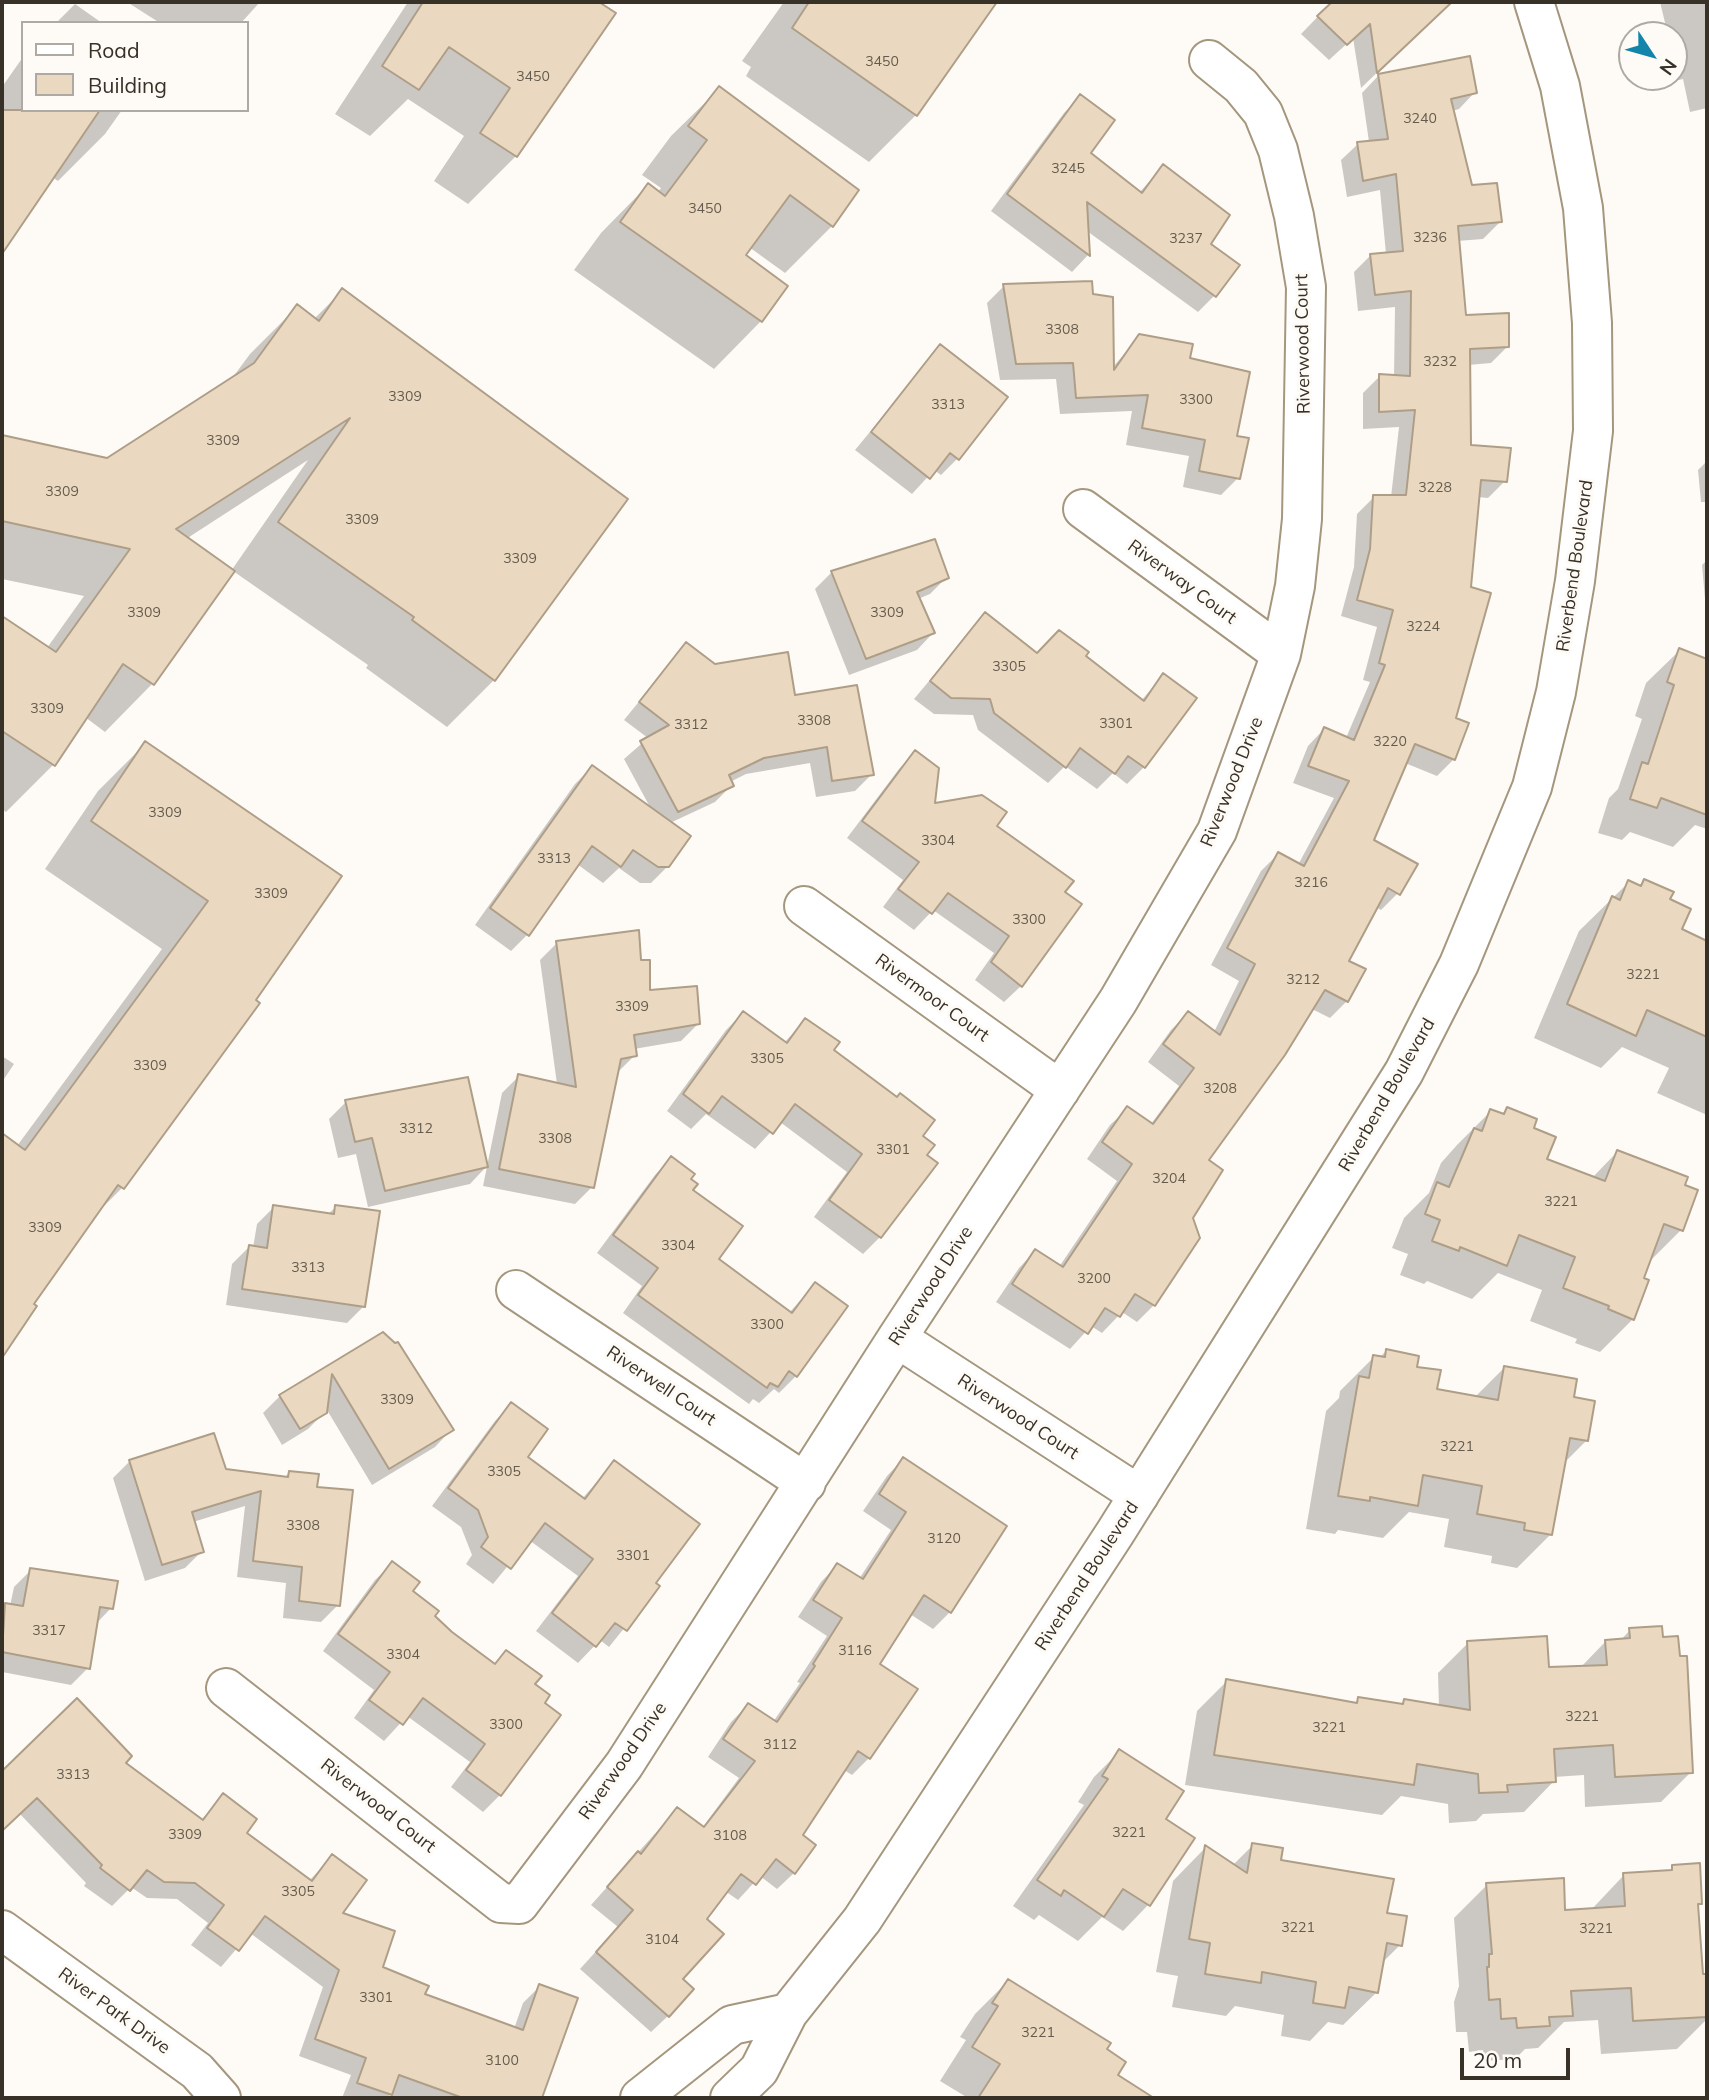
<!DOCTYPE html>
<style>
body{margin:0}
#map{position:relative;width:1709px;height:2100px;overflow:hidden;background:#fefbf6;font-family:Mulish,sans-serif}
canvas{display:block}
.frame{position:absolute;inset:0;border:4px solid #373127;pointer-events:none}
.legend{position:absolute;left:21px;top:21px;width:228px;height:91px;box-sizing:border-box;background:#fefbf6;border:2px solid #aeaaa3;margin:0;padding:9px 12px;list-style:none;font-size:21px;color:#373127}
.legend li{display:flex;align-items:center;gap:14px;height:35px}
.legend b{width:35px;border:2px solid #aeaaa3}
.north{position:absolute;left:1618px;top:21px;width:70px;height:70px;box-sizing:border-box;background:#fefbf6;border:2px solid #aeaaa3;border-radius:50%;rotate:126deg;font-size:19px;font-weight:700;line-height:28px;text-align:center;color:#373127}
.north::after{content:'';display:block;margin:auto;width:24px;height:32px;background:#1385ab;clip-path:polygon(50% 0,100% 100%,50% 72%,0 100%)}
.scale{position:absolute;left:1460px;top:2048px;width:110px;height:32px;box-sizing:border-box;border:4px solid #373127;border-top:0;padding-left:9px;font-size:21px;line-height:24px;white-space:nowrap;color:#373127;-webkit-text-stroke:5px #fefbf6;paint-order:stroke}
</style>
<div id="map">
<canvas width="1709" height="2100"></canvas>
<div class="frame"></div>
<ul class="legend">
<li><b style="height:9px;background:#fff"></b>Road</li>
<li><b style="height:19px;background:#ead9c0"></b>Building</li>
</ul>
<div class="north">N</div>
<div class="scale">20 m</div>
</div>
<script>
const c = document.querySelector('canvas').getContext('2d');
c.lineJoin = 'round';
function paint(path, color) {
  c.fillStyle = color;
  c.fill(path, 'evenodd');
}
function shape(rows) {
  const path = new Path2D();
  for (const r of rows) {
    path.moveTo(r[0], r[1]);
    for (let i = 2; i < r.length; i += 2) path.lineTo(r[i], r[i + 1]);
  }
  return path;
}
function strokePath(path, color, width, dash) {
  c.strokeStyle = color;
  c.lineWidth = width;
  c.lineCap = dash ? 'butt' : 'round';
  c.setLineDash(dash || []);
  c.stroke(path);
}
function drawText(font, color, halo, rows, align = 'center') {
  c.font = font + ' Mulish,sans-serif';
  c.lineWidth = 6;
  c.setLineDash([]);
  c.textBaseline = 'middle';
  c.strokeStyle = halo;
  c.fillStyle = color;
  for (const [text, x, y, turn = 0] of rows) {
    c.save();
    c.translate(x, y);
    c.rotate((+turn || 0) * Math.PI / 180);
    c.textAlign = isNaN(turn) ? turn : align;
    if (halo) c.strokeText(text, 0, 0);
    c.fillText(text, 0, 0);
    c.restore();
  }
}
const shadow = shape([
 [127,2,260,2,241,23,160,23],
 [408,2,596,2,613,14,516,156,468,204,434,181,464,136,408,99,370,136,335,114],
 [784,2,986,2,992,6,916,115,869,162,746,76,751,67,742,61],
 [1332,2,1451,2,1361,88,1353,38,1329,60,1301,34],
 [1660,2,1707,2,1707,108,1690,112,1683,79,1658,85,1656,77,1674,77,1674,35,1668,35],
 [75,4,102,23,56,23],
 [23,57,23,110,122,110,105,134,58,181,52,177,2,251,2,87],
 [1378,76,1475,92,1459,109,1452,111,1471,187,1500,222,1483,239,1457,241,1464,317,1508,346,1491,363,1468,365,1469,447,1505,481,1488,498,1478,497,1454,719,1466,724,1454,759,1437,776,1405,763,1372,841,1398,893,1381,910,1376,907,1346,961,1347,1001,1330,1018,1312,1009,1206,1161,1154,1305,1137,1322,1122,1312,1102,1333,1091,1326,1070,1349,996,1302,1019,1268,1035,1251,1059,1267,1117,1181,1087,1159,1110,1125,1127,1109,1151,1124,1179,1086,1148,1062,1171,1030,1188,1013,1214,1032,1239,981,1211,965,1261,871,1278,854,1298,865,1334,798,1293,783,1308,746,1324,729,1346,738,1370,682,1363,680,1377,627,1341,616,1354,567,1357,514,1374,497,1391,497,1399,427,1363,429,1363,393,1380,376,1394,377,1395,307,1358,311,1354,272,1371,255,1386,254,1380,190,1347,197,1341,160,1358,144,1369,142,1362,93],
 [719,89,832,226,785,273,749,247,743,255,785,286,761,321,714,369,574,270,601,233,648,185,658,192,661,188,642,175,671,136],
 [1080,97,1088,154,1139,193,1163,166,1209,244,1215,295,1198,312,1087,231,1088,255,1072,272,991,211,1064,113],
 [1004,286,1091,296,1112,368,1140,336,1188,359,1235,437,1238,478,1221,495,1183,487,1189,456,1126,445,1132,411,1060,414,1056,379,1000,380,987,303],
 [343,290,494,680,447,727,366,668,368,665,233,571,152,684,105,732,85,717,53,765,6,812,2,809,2,618,47,648,84,596,2,579,2,437,107,460,230,381,250,354,297,307,314,319],
 [308,460,231,571,186,539],
 [940,347,958,458,941,475,934,470,912,494,855,450],
 [1707,461,1707,502,1701,502,1698,470],
 [934,542,947,577,930,594,918,599,933,633,917,650,849,675,815,589,832,572],
 [1707,560,1707,599,1705,599,1702,565],
 [985,614,1037,655,1083,657,1141,701,1163,675,1144,767,1127,784,1113,773,1097,789,1065,766,1048,783,978,730,973,715,934,714,914,699],
 [686,644,715,666,794,697,872,774,855,791,816,797,810,763,746,774,730,782,732,785,715,802,670,823,668,866,651,883,640,883,619,868,603,883,577,864,528,934,511,951,475,925,575,784,592,767,651,809,624,759,648,738,624,720],
 [1680,650,1707,660,1707,829,1695,825,1673,847,1630,832,1622,840,1598,833,1609,798,1618,789,1642,719,1635,716,1646,683],
 [146,743,340,877,122,1188,93,1217,31,1304,35,1307,2,1355,2,1135,17,1146,162,949,45,869,98,791],
 [915,752,933,805,995,826,1063,892,1021,986,1004,1002,975,980,994,953,933,910,914,930,883,907,903,880,847,838,899,769],
 [1645,881,1668,900,1680,930,1707,942,1707,1115,1657,1093,1669,1068,1622,1047,1601,1068,1534,1038,1579,931,1629,882,1639,887],
 [557,943,640,962,648,992,698,1024,681,1041,634,1049,635,1055,618,1072,592,1187,575,1204,483,1186,502,1093,519,1076,557,1084,540,960],
 [743,1013,784,1043,805,1020,831,1050,921,1137,880,1237,863,1254,814,1217,847,1172,780,1122,755,1149,706,1114,691,1129,667,1111,726,1030],
 [2,1056,14,1064,2,1082],
 [346,1102,486,1167,470,1184,368,1207,356,1154,338,1158,329,1119],
 [1507,1109,1531,1129,1545,1160,1592,1178,1617,1152,1681,1230,1648,1263,1633,1319,1600,1352,1575,1343,1577,1339,1530,1321,1542,1290,1498,1273,1472,1299,1427,1281,1424,1284,1400,1275,1408,1254,1392,1248,1404,1218,1429,1193,1441,1163,1457,1145,1491,1111,1501,1115],
 [671,1158,689,1179,716,1259,789,1313,815,1284,796,1376,779,1393,774,1389,759,1403,753,1399,749,1404,623,1313,642,1286,597,1253,655,1175],
 [274,1207,328,1214,336,1207,364,1306,347,1323,226,1305,232,1264,249,1247,253,1248,257,1224],
 [383,1334,451,1430,435,1447,372,1485,327,1410,308,1429,282,1445,263,1413,280,1396],
 [1386,1351,1415,1368,1435,1390,1475,1397,1504,1368,1572,1399,1587,1440,1563,1464,1551,1534,1517,1568,1491,1563,1492,1556,1444,1547,1449,1519,1409,1512,1383,1538,1338,1530,1335,1534,1306,1529,1326,1411,1339,1398,1340,1391,1374,1357,1379,1358],
 [511,1404,525,1457,582,1499,614,1462,654,1583,658,1586,609,1647,600,1640,578,1663,536,1631,578,1576,529,1540,493,1584,466,1564,472,1555,461,1527,432,1506,495,1421],
 [903,1459,950,1612,933,1629,910,1614,878,1664,869,1758,852,1775,844,1770,801,1835,794,1873,777,1889,760,1876,738,1900,725,1891,704,1919,668,2016,651,2032,580,1969,618,1927,591,1905,677,1809,702,1828,739,1778,708,1757,731,1722,748,1705,773,1722,800,1683,797,1682,827,1636,798,1617,821,1582,837,1565,859,1579,891,1530,863,1511,887,1476],
 [130,1461,284,1478,290,1472,315,1488,338,1605,321,1622,283,1618,286,1583,237,1577,245,1506,193,1522,202,1551,185,1568,145,1581,113,1478],
 [392,1564,410,1592,451,1634,494,1665,506,1652,533,1684,500,1795,483,1812,451,1787,470,1762,407,1716,384,1741,354,1718,374,1690,323,1651,375,1580],
 [31,1570,111,1608,95,1625,88,1668,71,1685,2,1672,2,1608,10,1606,14,1587],
 [1630,1630,1661,1639,1691,1772,1661,1802,1585,1807,1584,1775,1554,1777,1554,1781,1524,1812,1483,1814,1476,1821,1449,1823,1448,1804,1401,1796,1382,1815,1185,1785,1197,1711,1227,1681,1354,1704,1359,1699,1400,1705,1404,1701,1439,1707,1438,1673,1468,1643,1547,1669,1580,1668,1606,1641,1620,1641],
 [77,1701,123,1763,200,1821,223,1796,244,1833,309,1881,332,1856,340,1913,381,1968,423,1995,514,2029,523,2003,540,1986,576,1999,540,2098,400,2098,390,2095,386,2098,342,2098,351,2075,299,2056,323,1987,250,1933,221,1967,191,1945,208,1923,177,1899,147,1898,131,1887,112,1906,84,1886,86,1883,19,1813,2,1830,2,1773],
 [1120,1751,1163,1820,1192,1839,1148,1905,1123,1931,1102,1917,1078,1941,1039,1915,1034,1920,1013,1906,1084,1805,1078,1802,1094,1777],
 [1253,1845,1400,1945,1381,1964,1377,1992,1343,2025,1328,2022,1310,2041,1281,2036,1284,2015,1235,2006,1226,2016,1172,2007,1178,1976,1156,1972,1173,1881,1206,1847,1233,1865],
 [1673,1867,1700,1903,1697,1907,1701,1976,1707,1976,1707,2019,1677,2049,1601,2054,1598,2020,1564,2022,1538,2048,1525,2049,1515,2059,1484,2061,1483,2050,1469,2052,1467,2032,1456,2032,1454,2002,1459,1986,1454,1918,1487,1885,1564,1912,1591,1910,1624,1875,1667,1872],
 [1008,1981,1105,2050,1115,2075,1124,2081,1113,2098,968,2098,940,2081,966,2040,960,2037,975,2014]
]);
const building = shape([
 [423,2,599,2,616,13,517,157,480,133,510,88,449,47,419,90,382,66,423,2],
 [809,2,997,2,917,116,792,28,809,2],
 [1332,2,1452,2,1377,73,1370,24,1347,45,1317,16,1332,2],
 [1470,56,1477,93,1451,99,1472,185,1497,183,1502,222,1458,226,1466,315,1509,313,1509,347,1470,349,1471,445,1511,448,1507,482,1481,480,1471,587,1491,593,1456,718,1469,723,1455,760,1415,744,1374,840,1418,864,1400,895,1388,888,1349,961,1366,969,1348,1002,1325,990,1285,1055,1209,1160,1223,1170,1193,1218,1200,1238,1155,1306,1135,1294,1120,1317,1105,1308,1088,1334,1012,1284,1035,1249,1063,1267,1132,1164,1102,1142,1127,1106,1153,1124,1194,1068,1163,1044,1188,1011,1220,1035,1255,964,1227,948,1278,852,1304,866,1349,781,1308,766,1324,727,1354,740,1385,665,1379,663,1393,610,1357,600,1370,549,1373,495,1406,495,1415,410,1379,412,1379,374,1410,376,1411,291,1375,295,1370,254,1403,251,1396,174,1363,181,1357,142,1388,139,1378,74,1470,56],
 [719,86,859,190,833,227,790,195,746,255,788,286,762,322,620,222,648,183,665,196,707,140,688,126,719,86],
 [1080,94,1115,120,1091,153,1142,193,1163,164,1230,215,1211,244,1240,265,1216,297,1087,202,1090,256,1007,194,1080,94],
 [2,110,100,110,2,254,2,110],
 [1092,281,1093,294,1113,297,1114,370,1139,334,1193,344,1190,358,1250,372,1237,436,1249,438,1240,479,1199,471,1205,440,1142,428,1148,395,1076,398,1073,363,1016,364,1003,284,1092,281],
 [342,288,628,499,495,681,412,620,414,617,278,522,350,418,176,529,235,571,154,685,123,664,55,766,2,731,2,616,56,652,130,549,2,521,2,435,107,458,254,363,297,304,319,321,342,288],
 [940,344,1008,397,959,460,950,453,930,479,871,432,940,344],
 [935,539,949,578,917,592,935,633,866,659,831,571,935,539],
 [985,612,1037,653,1059,630,1089,652,1086,656,1144,701,1163,673,1197,698,1145,768,1128,756,1115,774,1080,748,1066,768,994,713,990,699,951,698,930,681,985,612],
 [686,642,715,664,788,652,795,695,857,685,874,775,832,781,827,747,764,758,729,775,734,786,678,812,640,741,669,725,639,702,686,642],
 [1679,648,1707,659,1707,815,1661,798,1657,808,1630,799,1642,762,1648,764,1674,685,1667,682,1679,648],
 [145,741,342,876,256,1000,260,1003,124,1189,118,1185,34,1304,37,1306,2,1358,2,1133,25,1150,208,901,91,821,145,741],
 [915,750,939,768,935,803,982,795,1007,812,997,826,1074,881,1065,892,1082,904,1022,987,991,962,1009,936,948,893,932,914,898,889,919,862,862,821,915,750],
 [592,765,691,836,669,867,658,867,633,850,621,867,592,846,529,936,490,908,592,765],
 [1644,879,1674,892,1670,899,1691,909,1682,929,1707,941,1707,1037,1647,1010,1636,1036,1567,1004,1612,896,1620,900,1628,880,1641,886,1644,879],
 [639,930,641,960,650,960,650,990,697,986,700,1024,634,1035,637,1056,621,1059,594,1188,499,1169,518,1074,576,1087,556,941,639,930],
 [743,1011,787,1043,805,1018,840,1042,834,1050,897,1097,900,1093,935,1120,923,1136,935,1145,927,1155,938,1163,881,1238,829,1200,862,1154,795,1104,773,1134,722,1096,709,1114,683,1094,743,1011],
 [468,1077,488,1167,385,1191,372,1138,355,1142,345,1100,468,1077],
 [1507,1107,1537,1119,1534,1128,1556,1137,1547,1159,1605,1181,1617,1150,1688,1177,1685,1185,1698,1190,1683,1231,1664,1224,1644,1278,1649,1280,1634,1320,1608,1309,1609,1306,1563,1288,1575,1257,1519,1235,1507,1266,1460,1247,1459,1251,1432,1241,1440,1220,1425,1214,1437,1182,1449,1187,1474,1128,1482,1131,1490,1109,1504,1114,1507,1107],
 [671,1156,695,1174,691,1179,698,1184,693,1190,743,1226,719,1259,792,1313,815,1282,848,1306,797,1377,789,1371,778,1387,770,1383,767,1388,638,1295,658,1268,613,1235,671,1156],
 [273,1205,334,1214,335,1205,380,1211,365,1307,242,1289,249,1245,267,1248,273,1205],
 [383,1332,395,1343,398,1342,454,1430,389,1469,332,1374,327,1413,300,1429,279,1395,383,1332],
 [1386,1349,1419,1356,1417,1367,1441,1370,1437,1389,1498,1400,1504,1366,1577,1379,1574,1397,1595,1401,1588,1441,1570,1438,1552,1535,1524,1530,1525,1523,1477,1514,1482,1486,1423,1475,1418,1506,1370,1497,1370,1501,1338,1496,1359,1376,1369,1378,1373,1355,1385,1357,1386,1349],
 [511,1402,548,1429,528,1457,585,1499,614,1460,700,1524,656,1583,660,1586,627,1631,615,1623,596,1647,552,1613,593,1559,545,1523,511,1569,481,1547,488,1537,478,1510,448,1488,511,1402],
 [214,1433,226,1469,288,1477,289,1471,319,1474,317,1487,353,1490,340,1606,299,1601,302,1567,253,1561,261,1491,192,1512,204,1552,162,1565,129,1460,214,1433],
 [903,1457,1007,1526,951,1613,924,1595,880,1664,918,1689,870,1759,858,1751,803,1835,816,1845,795,1874,776,1859,756,1885,741,1874,707,1919,724,1934,683,1979,694,1989,669,2017,596,1952,633,1910,607,1887,638,1851,641,1854,677,1807,704,1827,755,1761,723,1739,748,1703,777,1722,815,1666,813,1664,842,1618,813,1600,837,1563,863,1579,906,1512,879,1494,903,1457],
 [392,1561,420,1582,413,1591,439,1611,435,1616,452,1632,495,1664,506,1650,542,1676,535,1684,550,1695,545,1703,561,1715,501,1796,466,1770,485,1744,423,1698,403,1725,369,1700,390,1672,338,1634,392,1561],
 [30,1568,118,1581,113,1609,100,1607,90,1669,2,1652,5,1603,23,1606,30,1568],
 [1662,1626,1663,1637,1678,1636,1680,1656,1687,1656,1693,1773,1615,1777,1613,1745,1554,1749,1556,1782,1507,1785,1508,1792,1479,1793,1478,1774,1417,1764,1414,1785,1214,1755,1226,1679,1357,1703,1358,1697,1403,1704,1404,1699,1470,1710,1467,1641,1547,1636,1549,1667,1607,1665,1605,1640,1630,1638,1629,1628,1662,1626],
 [77,1698,132,1756,126,1763,203,1820,223,1793,257,1819,247,1833,312,1881,332,1854,367,1880,343,1913,395,1931,383,1967,429,1986,425,1994,523,2030,539,1984,578,1998,542,2098,463,2098,399,2075,392,2095,357,2083,366,2058,315,2039,339,1970,265,1916,239,1951,207,1928,224,1905,195,1883,164,1882,147,1870,130,1891,100,1868,102,1865,37,1798,2,1831,2,1771,77,1698],
 [1119,1749,1184,1791,1166,1819,1195,1838,1150,1906,1123,1889,1104,1917,1064,1890,1061,1896,1037,1880,1108,1779,1102,1776,1119,1749],
 [1252,1843,1283,1848,1281,1860,1394,1879,1387,1913,1407,1916,1402,1946,1387,1943,1378,1993,1349,1987,1345,2008,1313,2003,1316,1982,1262,1972,1261,1983,1205,1974,1210,1943,1189,1939,1205,1845,1247,1873,1252,1843],
 [1700,1863,1702,1904,1698,1904,1703,1974,1707,1974,1707,2017,1633,2021,1631,1988,1571,1991,1573,2016,1549,2017,1550,2026,1517,2028,1516,2018,1501,2019,1500,1999,1489,2000,1487,1967,1489,1967,1489,1954,1492,1954,1486,1883,1564,1878,1565,1910,1625,1906,1623,1873,1672,1870,1672,1865,1700,1863],
 [1008,1979,1111,2043,1107,2049,1126,2062,1118,2075,1154,2098,978,2098,1000,2064,972,2047,998,2006,992,2003,1008,1979]
]);
const street = shape([
 [1083,509,1281,654],
 [804,906,1060,1090],
 [516,1290,806,1483],
 [897,1338,1139,1495],
 [226,1688,501,1903,519,1904,624,1765,897,1338,1118,1001,1217,831,1281,654,1295,586,1302,519,1306,287,1294,216,1278,150,1263,113,1241,86,1209,60]
]);
const secondary = shape([
 [2,1930,197,2071,221,2098],
 [640,2098,732,2025,788,2013],
 [730,2098,759,2070,788,2013,862,1920,1115,1533,1404,1072,1459,964,1532,787,1556,692,1575,581,1593,431,1592,323,1583,208,1560,86,1534,2]
]);
const numberNames = [
 ["3450",882,62],
 ["3450",533,77],
 ["3240",1420,119],
 ["3245",1068,169],
 ["3450",705,209],
 ["3236",1430,238],
 ["3237",1186,239],
 ["3308",1062,330],
 ["3232",1440,362],
 ["3309",405,397],
 ["3300",1196,400],
 ["3313",948,405],
 ["3309",223,441],
 ["3228",1435,488],
 ["3309",62,492],
 ["3309",362,520],
 ["3309",520,559],
 ["3309",144,613],
 ["3309",887,613],
 ["3224",1423,627],
 ["3305",1009,667],
 ["3309",47,709],
 ["3308",814,721],
 ["3301",1116,724],
 ["3312",691,725],
 ["3220",1390,742],
 ["3309",165,813],
 ["3304",938,841],
 ["3313",554,859],
 ["3216",1311,883],
 ["3309",271,894],
 ["3300",1029,920],
 ["3221",1643,975],
 ["3212",1303,980],
 ["3309",632,1007],
 ["3305",767,1059],
 ["3309",150,1066],
 ["3208",1220,1089],
 ["3312",416,1129],
 ["3308",555,1139],
 ["3301",893,1150],
 ["3204",1169,1179],
 ["3221",1561,1202],
 ["3309",45,1228],
 ["3304",678,1246],
 ["3313",308,1268],
 ["3200",1094,1279],
 ["3300",767,1325],
 ["3309",397,1400],
 ["3221",1457,1447],
 ["3305",504,1472],
 ["3308",303,1526],
 ["3120",944,1539],
 ["3301",633,1556],
 ["3317",49,1631],
 ["3116",855,1651],
 ["3304",403,1655],
 ["3221",1582,1717],
 ["3300",506,1725],
 ["3221",1329,1728],
 ["3112",780,1745],
 ["3313",73,1775],
 ["3221",1129,1833],
 ["3309",185,1835],
 ["3108",730,1836],
 ["3305",298,1892],
 ["3221",1298,1928],
 ["3221",1596,1929],
 ["3104",662,1940],
 ["3301",376,1998],
 ["3221",1038,2033],
 ["3100",502,2061]
];
const streetNames = [
 ["Riverwood Court",1303,344,-91],
 ["Riverbend Boulevard",1575,566,-82],
 ["Riverway Court",1182,582,36],
 ["Riverwood Drive",1232,782,-68],
 ["Rivermoor Court",932,998,36],
 ["Riverbend Boulevard",1387,1095,-60],
 ["Riverwood Drive",931,1286,-57],
 ["Riverwell Court",661,1386,34],
 ["Riverwood Court",1018,1417,33],
 ["Riverbend Boulevard",1087,1576,-57],
 ["Riverwood Drive",623,1761,-55],
 ["Riverwood Court",378,1806,38],
 ["River Park Drive",114,2011,36]
];
paint(shadow, '#0003');
paint(building, '#ead9c0');
strokePath(building, '#ae9e87', 2);
strokePath(street, '#a5967e', 42);
strokePath(secondary, '#a5967e', 42);
strokePath(street, '#fff', 38);
strokePath(secondary, '#fff', 38);
drawText('14px', '#645b4d', null, numberNames);
drawText('18px', '#373127', '#fefbf6', streetNames);
</script>
